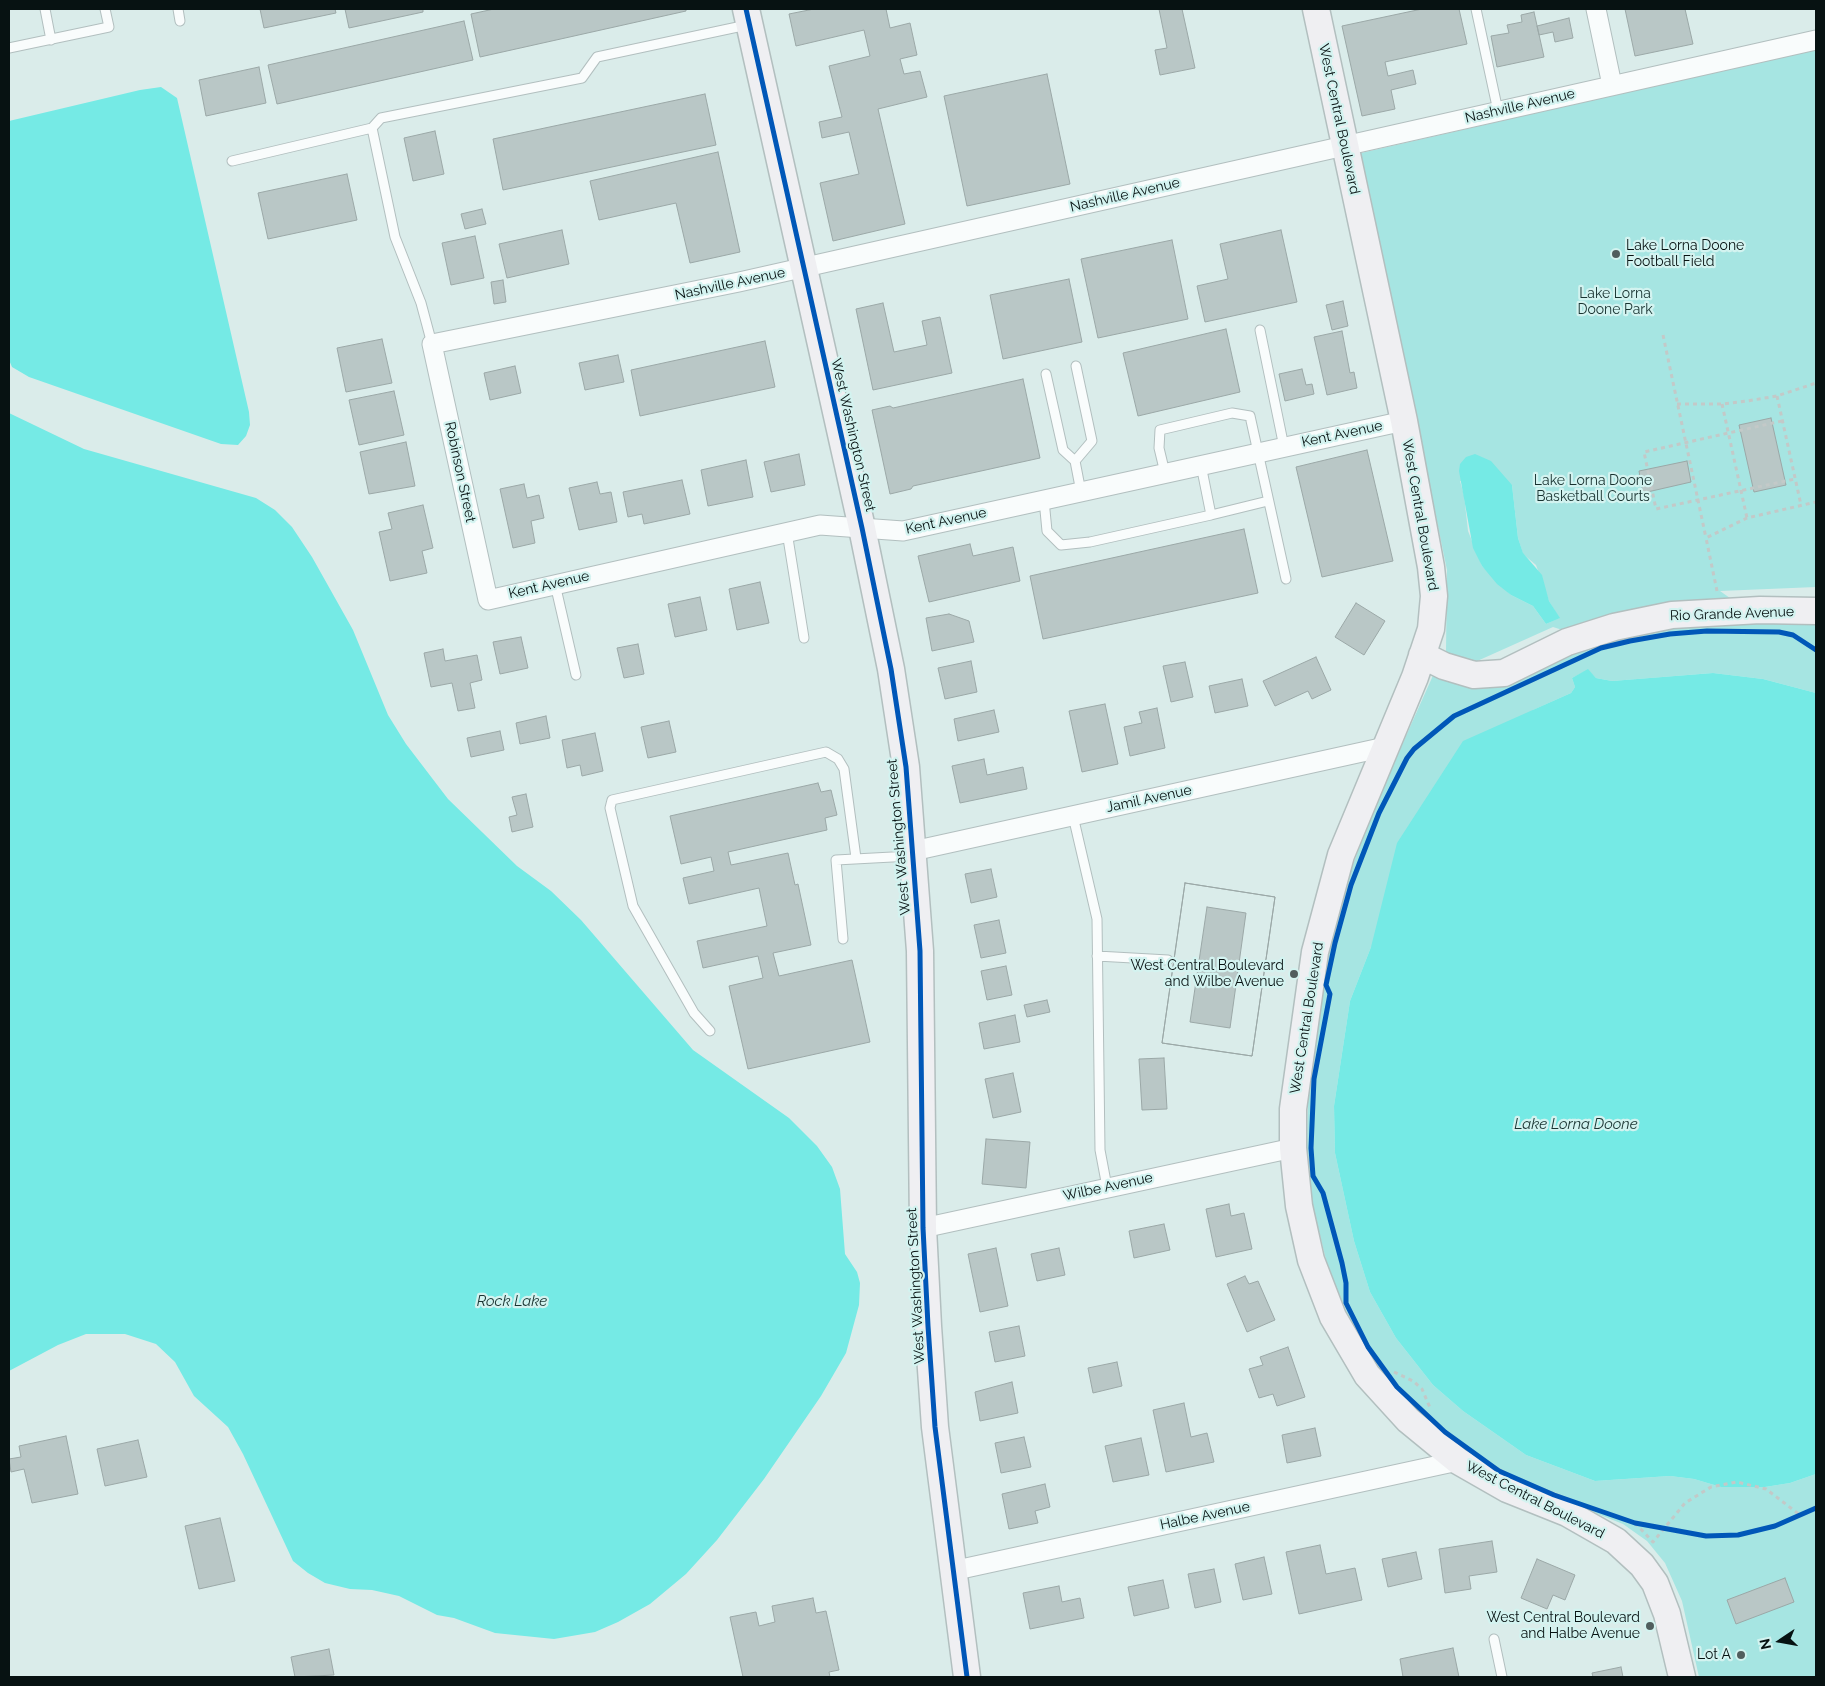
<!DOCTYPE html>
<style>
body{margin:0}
#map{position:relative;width:1825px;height:1686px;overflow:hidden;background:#daecea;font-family:Raleway,sans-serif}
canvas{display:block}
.frame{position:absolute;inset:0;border:10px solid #071212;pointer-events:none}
.north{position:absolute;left:1755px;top:1616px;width:50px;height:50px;-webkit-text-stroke:4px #d3f3f0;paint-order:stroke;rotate:258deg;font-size:14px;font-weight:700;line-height:20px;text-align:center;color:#071212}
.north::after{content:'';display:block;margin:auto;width:18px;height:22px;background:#071212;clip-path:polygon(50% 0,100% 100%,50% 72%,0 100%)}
</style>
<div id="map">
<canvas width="1825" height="1686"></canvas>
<div class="frame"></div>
<div class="north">N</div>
</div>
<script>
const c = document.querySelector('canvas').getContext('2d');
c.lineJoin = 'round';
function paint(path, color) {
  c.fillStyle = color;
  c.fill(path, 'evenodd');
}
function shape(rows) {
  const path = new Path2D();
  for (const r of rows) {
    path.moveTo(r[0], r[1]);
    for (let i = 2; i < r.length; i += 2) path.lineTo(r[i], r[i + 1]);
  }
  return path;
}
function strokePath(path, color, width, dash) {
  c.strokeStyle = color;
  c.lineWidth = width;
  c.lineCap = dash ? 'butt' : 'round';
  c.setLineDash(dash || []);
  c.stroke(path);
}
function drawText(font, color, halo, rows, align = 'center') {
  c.font = font + ' Raleway,sans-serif';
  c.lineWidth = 4.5;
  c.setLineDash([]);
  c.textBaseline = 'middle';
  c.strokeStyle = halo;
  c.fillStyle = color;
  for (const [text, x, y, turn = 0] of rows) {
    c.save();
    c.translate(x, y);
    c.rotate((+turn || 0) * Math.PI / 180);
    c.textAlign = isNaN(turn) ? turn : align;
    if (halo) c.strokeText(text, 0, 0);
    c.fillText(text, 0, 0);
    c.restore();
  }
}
const green = shape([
 [1816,49,1816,587,1720,591,1737,603,1575,634,1553,627,1475,662,1454,662,1446,651,1447,570,1361,153],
 [1460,481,1512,485,1518,538,1523,554,1536,565,1549,601,1559,618,1546,624,1533,606,1511,595,1482,566,1468,531,1464,495],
 [1816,619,1816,693,1763,679,1713,673,1612,681,1596,678,1588,670,1572,678,1575,687,1571,693,1533,710,1371,947,1350,1001,1334,1106,1335,1153,1354,1241,1370,1292,1396,1338,1433,1385,1463,1411,1526,1455,1595,1481,1670,1476,1694,1479,1721,1487,1765,1487,1790,1483,1816,1474,1816,1677,1699,1677,1682,1601,1665,1563,1647,1541,1623,1524,1512,1480,1456,1446,1396,1393,1354,1329,1328,1268,1312,1202,1307,1151,1308,1096,1319,1008,1336,912,1372,812,1435,671,1566,653,1662,626]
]);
const water = shape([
 [161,87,177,98,249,412,250,425,246,436,238,445,221,444,29,377,12,367,9,360,9,121,140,90],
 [9,413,84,449,256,498,275,510,292,527,312,557,353,630,388,715,406,744,448,799,517,866,551,891,581,920,693,1050,789,1118,817,1146,832,1167,840,1189,845,1254,857,1272,860,1283,859,1305,846,1353,821,1396,764,1479,717,1540,686,1574,650,1604,618,1622,595,1632,554,1639,495,1633,454,1618,437,1615,399,1596,372,1590,350,1589,325,1583,308,1573,293,1561,243,1454,228,1427,194,1396,175,1362,156,1344,125,1334,86,1334,58,1345,9,1371],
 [1475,454,1491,461,1512,485,1518,538,1523,553,1542,575,1549,601,1560,618,1546,624,1533,606,1511,595,1497,584,1482,566,1473,548,1459,471,1460,464,1466,457],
 [1588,669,1596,678,1612,681,1713,673,1763,679,1816,693,1816,1474,1790,1483,1765,1487,1721,1487,1694,1479,1670,1476,1595,1481,1526,1455,1463,1411,1433,1385,1396,1338,1370,1292,1354,1241,1335,1153,1334,1106,1350,1001,1371,947,1397,843,1463,741,1571,693,1575,687,1572,678]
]);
const building = shape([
 [260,9,335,9,336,13,264,28,260,9],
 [345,9,423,9,423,12,349,28,345,9],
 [494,9,686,9,686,11,480,57,471,14,494,9],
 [814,9,886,9,890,28,910,23,917,55,900,59,904,74,920,71,927,97,878,109,905,224,833,241,820,183,859,174,849,132,822,138,819,122,842,117,829,66,870,56,864,30,796,46,789,14,814,9],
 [1159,9,1182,9,1195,68,1160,75,1155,50,1167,48,1159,9],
 [1422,9,1459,9,1467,44,1385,62,1388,76,1413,70,1416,84,1391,90,1395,109,1362,116,1342,26,1422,9],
 [1625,9,1685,9,1693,44,1635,56,1625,9],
 [1534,12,1544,57,1497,67,1491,36,1509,33,1507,25,1522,22,1521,15,1534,12],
 [1569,18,1573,38,1555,42,1553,32,1539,35,1537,26,1569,18],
 [464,21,473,60,277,104,268,65,464,21],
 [259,67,266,103,206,116,199,80,259,67],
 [1047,74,1070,184,967,206,944,96,1047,74],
 [705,94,716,145,503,190,493,139,705,94],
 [435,131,444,174,413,181,404,138,435,131],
 [718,152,740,252,690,263,676,203,599,220,590,181,718,152],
 [347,174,357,220,268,239,258,193,347,174],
 [482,209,486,224,465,229,461,214,482,209],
 [562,230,569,264,507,278,499,244,562,230],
 [1281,230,1297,302,1205,322,1197,286,1228,279,1220,244,1281,230],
 [475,236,484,278,451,285,442,243,475,236],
 [1172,240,1188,319,1098,338,1081,259,1172,240],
 [1069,279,1082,342,1003,359,990,295,1069,279],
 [503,280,506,302,494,304,491,282,503,280],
 [1343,301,1348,326,1332,330,1326,305,1343,301],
 [883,303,894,352,927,345,922,321,940,317,952,373,873,390,856,309,883,303],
 [1226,329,1240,392,1138,416,1123,353,1226,329],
 [1342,331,1350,373,1354,372,1357,388,1327,395,1314,337,1342,331],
 [382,339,392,383,346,392,337,348,382,339],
 [765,341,775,387,640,416,631,370,765,341],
 [618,355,624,382,585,390,579,363,618,355],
 [515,366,521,393,490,400,484,373,515,366],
 [1302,369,1306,385,1312,384,1314,394,1285,401,1279,374,1302,369],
 [1023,379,1040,458,913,486,911,489,890,494,872,410,890,406,893,408,1023,379],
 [394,391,404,435,359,445,349,400,394,391],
 [1771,418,1786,485,1754,492,1739,425,1771,418],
 [406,442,415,486,369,494,360,452,406,442],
 [1367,450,1393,561,1322,577,1296,467,1367,450],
 [799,454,805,485,771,492,764,462,799,454],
 [746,460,753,497,708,506,701,470,746,460],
 [1687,461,1691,482,1643,493,1639,471,1687,461],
 [682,480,690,514,644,524,642,514,628,517,623,492,682,480],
 [597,482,600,494,611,492,617,522,579,530,569,488,597,482],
 [524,484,527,498,539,495,544,518,531,521,535,543,513,548,500,489,524,484],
 [423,505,433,548,422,551,427,573,390,581,379,532,392,529,388,513,423,505],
 [1244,529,1258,593,1043,639,1030,576,1244,529],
 [970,544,973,556,1013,547,1020,581,929,602,918,556,970,544],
 [760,582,769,623,737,630,729,589,760,582],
 [700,597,707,630,675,637,668,604,700,597],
 [1356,603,1385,621,1364,655,1335,637,1356,603],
 [949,614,969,621,974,642,932,651,926,618,949,614],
 [521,637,528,668,500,674,493,642,521,637],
 [638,644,644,674,624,678,617,648,638,644],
 [443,649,445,661,477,655,482,680,470,683,475,708,458,711,452,683,431,687,424,653,443,649],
 [1316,657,1331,690,1312,699,1308,691,1275,706,1263,681,1316,657],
 [971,661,977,692,945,699,938,668,971,661],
 [1185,662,1193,697,1171,702,1163,666,1185,662],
 [1242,679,1248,706,1215,713,1209,686,1242,679],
 [1105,704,1118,764,1082,772,1069,711,1105,704],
 [1157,708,1165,748,1130,756,1124,727,1142,723,1139,712,1157,708],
 [994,710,999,732,958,741,954,719,994,710],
 [546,716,550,738,520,744,516,723,546,716],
 [669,721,676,752,648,758,641,727,669,721],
 [500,731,504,750,471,757,467,738,500,731],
 [595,733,603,771,582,776,580,765,567,768,562,740,595,733],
 [984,759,987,775,1023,767,1027,789,960,803,952,766,984,759],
 [818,783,821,792,831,790,837,815,825,818,827,830,728,852,731,865,788,853,795,885,798,884,811,945,773,953,779,976,852,960,870,1042,748,1069,729,986,763,978,758,956,703,968,697,941,767,926,759,888,689,904,683,878,714,871,711,857,681,864,670,816,818,783],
 [526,794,533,827,512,832,509,817,517,815,512,797,526,794],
 [991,869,997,897,971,903,965,874,991,869],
 [1185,883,1275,897,1252,1056,1162,1043,1185,883],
 [1207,907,1246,913,1230,1028,1190,1022,1207,907],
 [1185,883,1275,897,1252,1056,1162,1043,1185,883],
 [999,920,1006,953,981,958,974,925,999,920],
 [1006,966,1012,995,987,1000,981,971,1006,966],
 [1047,1000,1050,1012,1027,1017,1024,1005,1047,1000],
 [1015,1015,1020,1042,984,1049,979,1023,1015,1015],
 [1164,1058,1167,1109,1142,1110,1139,1059,1164,1058],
 [1013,1073,1021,1112,993,1118,985,1079,1013,1073],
 [986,1139,1030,1142,1026,1188,982,1184,986,1139],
 [1229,1204,1231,1216,1244,1213,1252,1249,1216,1257,1206,1209,1229,1204],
 [1164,1224,1170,1250,1134,1258,1129,1231,1164,1224],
 [996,1248,1008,1306,980,1312,968,1254,996,1248],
 [1059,1248,1065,1275,1037,1281,1031,1254,1059,1248],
 [1245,1276,1249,1284,1258,1281,1275,1320,1247,1332,1227,1284,1245,1276],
 [1019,1326,1025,1356,995,1362,989,1332,1019,1326],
 [1288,1347,1305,1397,1277,1406,1273,1394,1259,1398,1249,1369,1263,1365,1260,1357,1288,1347],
 [1117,1362,1122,1386,1093,1393,1088,1368,1117,1362],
 [1012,1382,1018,1413,980,1421,975,1392,1012,1382],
 [1184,1403,1191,1437,1207,1433,1214,1462,1166,1472,1153,1410,1184,1403],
 [1315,1428,1321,1456,1287,1463,1282,1435,1315,1428],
 [66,1436,78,1494,32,1503,24,1469,11,1472,9,1459,21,1457,19,1446,66,1436],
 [1024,1437,1031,1467,1001,1473,995,1443,1024,1437],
 [1141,1438,1149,1475,1113,1482,1105,1446,1141,1438],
 [138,1440,147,1477,105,1486,97,1449,138,1440],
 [1045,1484,1050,1507,1035,1511,1038,1523,1009,1529,1002,1494,1045,1484],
 [220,1518,235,1581,199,1589,185,1526,220,1518],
 [1492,1541,1497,1572,1469,1576,1471,1589,1445,1593,1439,1549,1492,1541],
 [1320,1545,1326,1574,1355,1568,1362,1600,1299,1614,1286,1552,1320,1545],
 [1416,1552,1422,1579,1388,1587,1382,1559,1416,1552],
 [1264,1557,1272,1594,1243,1600,1235,1564,1264,1557],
 [1537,1559,1575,1575,1565,1600,1553,1595,1547,1609,1521,1598,1537,1559],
 [1214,1569,1221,1602,1195,1608,1188,1574,1214,1569],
 [1785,1578,1794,1602,1736,1624,1727,1600,1785,1578],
 [1163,1580,1169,1608,1134,1616,1128,1587,1163,1580],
 [1059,1586,1062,1602,1080,1598,1084,1618,1030,1629,1023,1593,1059,1586],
 [813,1598,816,1613,826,1611,839,1670,829,1672,830,1677,743,1677,730,1617,756,1612,759,1626,775,1622,772,1606,813,1598],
 [1453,1648,1459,1677,1403,1677,1400,1659,1453,1648],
 [329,1649,334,1675,295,1677,291,1657,329,1649],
 [1621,1667,1623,1677,1593,1677,1592,1673,1621,1667]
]);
const path = shape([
 [1663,335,1706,538],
 [1777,396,1801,505],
 [1677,404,1722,404,1747,401,1777,396,1816,383],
 [1722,404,1747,518],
 [1782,421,1644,452,1656,509,1795,479],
 [1717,591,1706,538,1747,518,1816,502],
 [1394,1372,1413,1381,1422,1389,1431,1410],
 [1635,1523,1653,1542,1685,1503,1711,1487,1737,1482,1766,1489,1800,1515]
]);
const lane = shape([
 [45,9,51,40],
 [178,9,180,21],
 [1476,9,1498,111],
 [9,48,109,27,105,9],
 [232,161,372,128],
 [1260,330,1284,447],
 [432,344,421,303,395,237,372,128,381,118,582,78,597,57,747,25],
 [1046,374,1063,450,1075,461,1081,492],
 [1075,461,1092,441,1076,366],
 [1165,473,1159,448,1160,430,1232,413,1250,416,1286,579],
 [1044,500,1047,531,1061,545,1090,542,1211,515,1201,465],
 [1211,515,1268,501],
 [787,532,804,638],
 [555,584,576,675],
 [1073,816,1097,919,1100,1150,1107,1187],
 [843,939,836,860,911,856],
 [1097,956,1168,960],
 [710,1031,694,1013,633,906,610,808,612,800,826,752,838,759,844,769,856,858],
 [1494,1639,1502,1677]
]);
const street = shape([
 [1596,9,1612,85],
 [1404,421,903,531,820,525,488,600,432,344,739,282,1816,40],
 [913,851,1385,747],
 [923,1228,1293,1148],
 [952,1571,1458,1461]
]);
const secondary = shape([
 [746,9,862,528,891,669,906,767,920,951,923,1228,928,1326,935,1427,967,1677],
 [1316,9,1404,421,1431,567,1434,596,1431,629,1415,677,1341,855,1315,952,1293,1109,1293,1148,1299,1206,1311,1260,1333,1317,1367,1375,1408,1420,1458,1461,1507,1489,1567,1513,1616,1541,1642,1565,1655,1583,1667,1614,1682,1677],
 [1422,655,1444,666,1474,675,1504,673,1567,642,1614,627,1672,615,1760,610,1816,611]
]);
const cycleway = shape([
 [746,9,862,528,891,669,906,767,920,951,923,1228,928,1326,935,1427,967,1677],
 [1816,650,1793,635,1779,632,1707,631,1670,634,1630,641,1601,648,1454,716,1414,749,1407,758,1379,813,1351,885,1335,943,1326,985,1330,994,1314,1079,1311,1148,1313,1176,1323,1193,1342,1263,1346,1283,1346,1303,1368,1347,1397,1387,1445,1432,1499,1471,1554,1495,1635,1523,1706,1536,1738,1535,1775,1526,1816,1508]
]);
const markers = [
 [1616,254,5,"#515e5e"],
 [1294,974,5,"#515e5e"],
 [1650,1626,5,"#515e5e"],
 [1741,1655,5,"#515e5e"]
];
const streetNames = [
 ["Nashville Avenue",1520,106,-13],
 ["West Central Boulevard",1339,119,78],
 ["Nashville Avenue",1125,195,-13],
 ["Nashville Avenue",730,284,-12],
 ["Kent Avenue",1342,434,-12],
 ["West Washington Street",853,435,77],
 ["Robinson Street",460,472,78],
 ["West Central Boulevard",1420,515,80],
 ["Kent Avenue",946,521,-12],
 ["Kent Avenue",549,585,-13],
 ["Rio Grande Avenue",1732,614,-2],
 ["Jamil Avenue",1149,799,-12],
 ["West Washington Street",899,837,-95],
 ["West Central Boulevard",1307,1018,-81],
 ["Wilbe Avenue",1108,1187,-12],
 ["West Washington Street",916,1286,-93],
 ["West Central Boulevard",1535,1500,27],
 ["Halbe Avenue",1205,1516,-12]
];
const poiNames = [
 ["Lake Lorna Doone",1626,246,"left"],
 ["Football Field",1626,262,"left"],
 ["West Central Boulevard",1284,966],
 ["and Wilbe Avenue",1284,982],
 ["West Central Boulevard",1640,1618],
 ["and Halbe Avenue",1640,1634],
 ["Lot A",1731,1655]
];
const parkNames = [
 ["Lake Lorna",1615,294],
 ["Doone Park",1615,310],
 ["Lake Lorna Doone",1593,481],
 ["Basketball Courts",1593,497]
];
const waterNames = [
 ["Lake Lorna Doone",1576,1124],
 ["Rock Lake",512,1301]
];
paint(green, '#a6e5e2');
paint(water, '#75eae5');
paint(building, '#b9c7c6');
strokePath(building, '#9ba8a7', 1);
strokePath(lane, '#b2bfbf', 11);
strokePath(street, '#b2bfbf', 21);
strokePath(secondary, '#b2bfbf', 29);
strokePath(path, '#c3c9c8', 3, [4, 4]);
strokePath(lane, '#f9fcfc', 9);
strokePath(street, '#f9fcfc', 19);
strokePath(secondary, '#efeff2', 26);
strokePath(cycleway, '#0057b8', 5);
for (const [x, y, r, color] of markers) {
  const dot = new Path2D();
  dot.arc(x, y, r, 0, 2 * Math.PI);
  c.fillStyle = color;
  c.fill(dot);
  strokePath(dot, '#d3f3f0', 2);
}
drawText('14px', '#071212', '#d3f3f0', streetNames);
drawText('14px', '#071212', '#d3f3f0', poiNames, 'right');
drawText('14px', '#183230', '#d3f3f0', parkNames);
drawText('italic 15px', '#193331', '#d3f3f0', waterNames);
</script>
